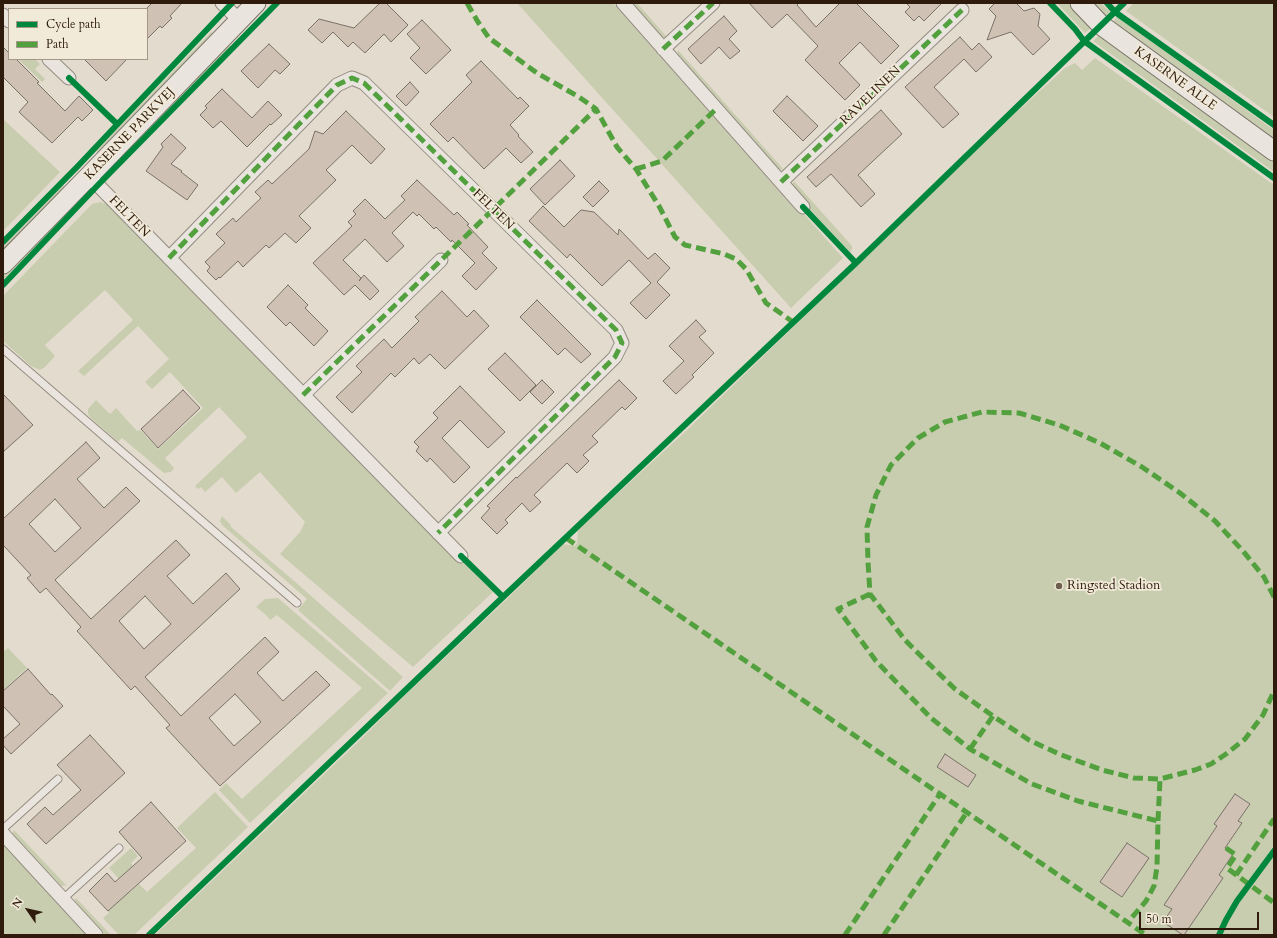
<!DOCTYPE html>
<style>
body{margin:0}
#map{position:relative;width:1277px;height:938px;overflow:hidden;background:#e3dbcd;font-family:Cardo,serif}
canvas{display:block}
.frame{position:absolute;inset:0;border:4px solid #2e1b0b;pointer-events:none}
.legend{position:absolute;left:8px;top:8px;width:140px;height:52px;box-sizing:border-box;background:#f2ead9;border:1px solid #a49787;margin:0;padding:5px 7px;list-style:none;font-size:12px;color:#2e1b0b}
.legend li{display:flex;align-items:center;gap:8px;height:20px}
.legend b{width:20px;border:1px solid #a49787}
.north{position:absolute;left:8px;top:890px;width:40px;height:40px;-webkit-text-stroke:3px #f2ead9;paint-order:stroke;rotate:304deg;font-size:11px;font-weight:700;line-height:16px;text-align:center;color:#2e1b0b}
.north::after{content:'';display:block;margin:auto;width:14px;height:18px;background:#2e1b0b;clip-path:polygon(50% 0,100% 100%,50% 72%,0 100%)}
.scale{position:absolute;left:1139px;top:912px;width:120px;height:18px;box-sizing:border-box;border:2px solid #2e1b0b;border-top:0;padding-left:5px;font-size:12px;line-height:14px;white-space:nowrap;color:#2e1b0b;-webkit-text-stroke:3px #f2ead9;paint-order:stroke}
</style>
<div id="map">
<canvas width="1277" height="938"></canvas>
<div class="frame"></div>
<ul class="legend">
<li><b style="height:5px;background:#00873e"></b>Cycle path</li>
<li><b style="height:5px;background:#52a13e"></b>Path</li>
</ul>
<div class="north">N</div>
<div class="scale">50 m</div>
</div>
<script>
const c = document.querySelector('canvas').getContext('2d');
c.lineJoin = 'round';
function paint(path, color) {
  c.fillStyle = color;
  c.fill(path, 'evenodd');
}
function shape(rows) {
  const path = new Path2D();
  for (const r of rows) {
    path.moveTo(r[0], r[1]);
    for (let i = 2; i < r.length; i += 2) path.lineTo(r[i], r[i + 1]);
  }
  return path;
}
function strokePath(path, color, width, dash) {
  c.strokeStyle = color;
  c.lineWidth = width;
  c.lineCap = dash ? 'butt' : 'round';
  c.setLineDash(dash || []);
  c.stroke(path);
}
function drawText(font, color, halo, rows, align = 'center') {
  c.font = font + ' Cardo,serif';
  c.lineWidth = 3.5;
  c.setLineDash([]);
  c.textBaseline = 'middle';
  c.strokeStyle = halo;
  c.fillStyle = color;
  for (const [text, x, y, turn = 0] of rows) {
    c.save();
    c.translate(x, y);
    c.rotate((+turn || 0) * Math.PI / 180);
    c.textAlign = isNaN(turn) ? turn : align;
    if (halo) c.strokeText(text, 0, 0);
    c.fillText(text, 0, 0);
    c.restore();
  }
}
const green = shape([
 [517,3,613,3,799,214,802,212,843,258,791,308],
 [631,3,637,3,667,37,660,37],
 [1057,3,1068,3,1091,28,1085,33],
 [1090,3,1101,3,1110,12,1103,18],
 [1134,3,1274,3,1274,117,1126,11],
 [1117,17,1274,130,1274,141,1111,24],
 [211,32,214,35,99,153,96,151],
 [1099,35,1274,161,1274,172,1093,41],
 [228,44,231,47,115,164,114,163],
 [678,50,784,170,775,168,677,56],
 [1095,58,1274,185,1274,935,155,935,360,740,399,701,507,599,563,544,575,546,577,543,578,530,688,429,996,131,1065,68,1075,63,1082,70],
 [18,59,35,59,40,64,35,69,45,79,42,82],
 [3,119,60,172,3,231],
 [794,181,852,246,852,249,850,252,807,207,793,187,792,185],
 [63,185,65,188,3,251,3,246],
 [74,201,78,203,3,280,3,274],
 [101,202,104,204,106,202,459,562,461,561,493,592,413,667,280,554,300,532,305,522,260,472,236,493,222,477,205,492,201,487,198,489,195,486,247,437,219,407,165,458,174,468,171,472,164,473,122,438,118,442,91,418,88,414,88,409,96,400,110,414,116,408,137,431,140,430,158,449,203,408,170,372,152,389,145,382,169,359,138,326,84,376,78,371,133,320,105,290,45,345,55,356,45,367,40,370,31,366,3,341,3,296,92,204],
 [222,516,230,524,231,527,293,580,403,677,390,691,298,610,307,599,222,525,220,521],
 [278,598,388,693,250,823,219,790,226,783,242,799,362,688,277,615,270,620,266,615,256,607,265,599],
 [8,648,27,668,3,690,3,652],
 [215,792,248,827,134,935,119,935,103,918,109,913,108,911,121,883,130,892,139,884,147,892,196,848,177,828],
 [14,830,66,885,61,886,12,835],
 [3,843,88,935,3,935],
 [131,848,138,856,131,863,133,866,119,879,109,868],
 [76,898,111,935,105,935,74,902]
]);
const building = shape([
 [152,3,182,3,170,16,172,18,162,28,160,26,147,39,147,8,152,3],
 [380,3,386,3,408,25,391,42,384,34,365,53,353,42,348,47,333,32,322,43,308,30,319,19,354,28,380,3],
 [749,3,799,3,797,5,816,27,840,3,856,3,899,46,881,64,860,42,839,63,860,85,845,100,805,60,818,46,787,14,772,28,749,3],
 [906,3,942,3,924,21,919,16,914,21,905,12,910,7,906,3],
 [995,3,1016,3,1024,11,1034,8,1040,14,1038,26,1050,39,1033,55,1011,32,987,40,996,16,989,9,995,3],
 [724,16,737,31,729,39,740,51,730,59,719,47,701,64,688,49,724,16],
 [422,20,451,50,426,74,410,58,420,48,407,34,422,20],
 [960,37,972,50,979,43,992,57,976,72,964,59,934,87,959,114,943,128,905,87,960,37],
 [269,44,290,64,280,74,275,70,258,88,241,71,269,44],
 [3,47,9,53,9,59,16,59,39,82,37,83,65,111,79,96,93,110,82,121,78,117,52,143,19,112,28,102,3,77,3,47],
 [84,59,127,59,106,81,84,59],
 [481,61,518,99,520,97,529,106,510,125,519,135,518,136,533,152,521,163,506,148,484,169,453,137,448,142,430,124,472,82,466,75,481,61],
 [410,82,419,92,406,106,396,96,410,82],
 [222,89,252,118,268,101,282,115,271,125,270,124,247,147,221,121,213,128,200,115,207,108,205,106,222,89],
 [787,96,818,126,803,141,773,111,787,96],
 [881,110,902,134,858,175,875,194,861,207,831,174,816,187,807,177,881,110],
 [346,111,385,149,371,164,352,145,326,170,336,180,299,216,311,228,296,243,285,233,269,248,266,245,243,267,238,261,220,278,219,277,216,280,207,271,210,267,205,262,225,243,216,234,233,218,236,222,261,198,255,192,268,180,272,184,309,149,315,131,323,134,346,111],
 [171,134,186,148,171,164,182,171,181,172,198,185,187,200,146,171,163,147,161,144,171,134],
 [560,160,575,176,545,205,530,189,560,160],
 [417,180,454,215,457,212,469,224,467,225,488,247,482,253,497,268,476,290,462,276,475,263,452,240,451,242,436,227,434,229,419,214,417,216,413,212,392,233,404,246,387,262,365,239,343,260,361,278,359,281,364,275,379,291,370,300,355,285,344,295,313,263,352,226,348,222,356,214,353,211,365,199,385,219,405,200,401,196,417,180],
 [599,181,609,191,593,207,583,197,599,181],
 [543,206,564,227,581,210,594,212,618,235,619,229,648,259,655,253,670,268,657,282,670,295,646,319,630,303,651,283,629,260,602,286,570,254,567,258,529,221,543,206],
 [288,285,308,305,305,308,328,331,314,346,290,322,286,326,267,307,288,285],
 [442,291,467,317,474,310,489,326,445,369,430,354,419,364,414,358,395,377,391,373,352,413,336,397,362,372,356,366,384,339,392,348,419,321,415,317,442,291],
 [537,300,591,354,581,363,565,348,558,355,520,317,537,300],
 [696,320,706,331,699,337,714,353,692,375,694,377,676,394,663,381,684,361,669,346,696,320],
 [505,353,536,385,520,401,488,369,505,353],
 [542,380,554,392,542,404,530,392,542,380],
 [619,380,637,398,625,410,622,407,592,436,598,442,583,455,589,461,577,473,567,463,534,495,541,502,530,512,522,503,505,520,508,523,497,534,481,518,490,508,487,506,516,477,517,478,619,380],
 [460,386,505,432,488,448,460,420,442,438,470,467,454,483,430,458,427,462,416,451,419,447,414,442,438,418,433,413,460,386],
 [183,390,200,408,158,448,141,429,183,390],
 [3,394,33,425,3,452,3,394],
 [86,442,100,458,77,479,104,508,126,487,140,501,55,580,91,619,176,540,190,555,167,576,193,604,226,573,240,589,145,677,181,716,265,637,279,652,257,673,283,701,316,671,330,685,220,786,166,728,170,725,135,686,131,690,77,631,81,627,46,588,40,593,27,578,31,575,3,545,3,519,86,442],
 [55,499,81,528,55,552,29,524,55,499],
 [145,596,171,624,144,649,119,621,145,596],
 [235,694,261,722,234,746,209,718,235,694],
 [28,669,51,695,52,694,63,706,11,754,3,745,3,739,20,724,3,706,3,691,28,669],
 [90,735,125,773,46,844,27,824,45,807,53,815,81,790,57,765,90,735],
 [945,754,976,775,968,787,937,767,945,754],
 [1235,794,1250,804,1238,821,1242,823,1225,848,1233,854,1219,875,1223,878,1184,935,1183,935,1163,922,1172,909,1164,905,1217,826,1214,824,1235,794],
 [151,802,186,841,108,911,89,891,107,873,115,882,142,858,119,832,151,802],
 [1127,843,1149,858,1122,897,1100,882,1127,843]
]);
const lane = shape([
 [3,349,297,603],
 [3,829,58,779],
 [63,899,119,848]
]);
const street = shape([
 [222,3,239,20],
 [623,3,803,207],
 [3,15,9,21],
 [663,49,713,3],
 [49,59,69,78],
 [89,176,461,556],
 [781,182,962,10],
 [169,258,337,85,352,78,364,83,616,330,622,343,615,357,438,533],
 [303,395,441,260],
 [3,834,96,935]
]);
const secondary = shape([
 [1080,3,1101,25,1274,151],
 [3,264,89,176,256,3]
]);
const quiet = shape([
 [467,3,478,22,489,38,537,73,579,97,596,109,617,147,636,169,659,206,675,237,685,245,724,254,736,259,746,269,766,303,793,322],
 [663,49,713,3],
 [636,169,662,161,716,109],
 [781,182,962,10],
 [169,258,337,85,352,78,364,83,616,330,622,343,615,357,438,533],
 [303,395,596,109],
 [566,538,1146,935],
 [870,594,838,609,876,661,931,718,970,749,1032,784,1078,801,1158,821,1157,867,1154,886,1146,901,1128,922],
 [1274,597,1264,577,1243,551,1215,521,1180,493,1142,467,1100,443,1059,425,1019,413,982,412,945,422,918,438,891,465,876,495,867,527,868,562,870,594,905,640,926,661,955,689,993,716,1029,740,1059,754,1102,770,1134,778,1160,779,1195,770,1211,764,1226,754,1245,739,1263,715,1274,691],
 [970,749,993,716],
 [1158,821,1160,779],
 [1226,848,1236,855,1227,868,1273,902,1274,901],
 [1236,875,1274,819],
 [845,935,940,794],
 [884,935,967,812]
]);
const cycleway = shape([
 [1050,3,1075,29,1084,41,1274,178],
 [1107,3,1115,12,1274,125],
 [69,78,117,124],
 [803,207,856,263],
 [3,242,77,167,232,3],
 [3,285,98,185,277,3],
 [461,556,503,597],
 [149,935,503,597,856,263,1124,3],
 [1219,935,1226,920,1237,901,1274,851]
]);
const markers = [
 [1059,586,4,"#6d5e4f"]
];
const streetNames = [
 ["KASERNE ALLE",1175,79,36],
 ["RAVELINEN",871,96,-44],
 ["KASERNE PARKVEJ",130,134,-46],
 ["FELTEN",493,210,44],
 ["FELTEN",129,217,46]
];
const poiNames = [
 ["Ringsted Stadion",1067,586]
];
paint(green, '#c9cdaf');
paint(building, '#d0c1b5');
strokePath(building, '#797268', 1);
strokePath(lane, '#938c82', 9);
strokePath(street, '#938c82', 15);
strokePath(secondary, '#797268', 21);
strokePath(lane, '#e9e5de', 7);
strokePath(street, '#e9e5de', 13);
strokePath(secondary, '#e9e5de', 19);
strokePath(quiet, '#52a13e', 5, [10, 5]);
strokePath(cycleway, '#00873e', 6);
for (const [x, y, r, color] of markers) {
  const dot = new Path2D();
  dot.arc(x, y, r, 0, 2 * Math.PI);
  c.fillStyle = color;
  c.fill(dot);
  strokePath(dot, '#f2ead9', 1.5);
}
drawText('13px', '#2e1b0b', '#f2ead9', streetNames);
drawText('13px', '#2e1b0b', '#f2ead9', poiNames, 'left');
</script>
